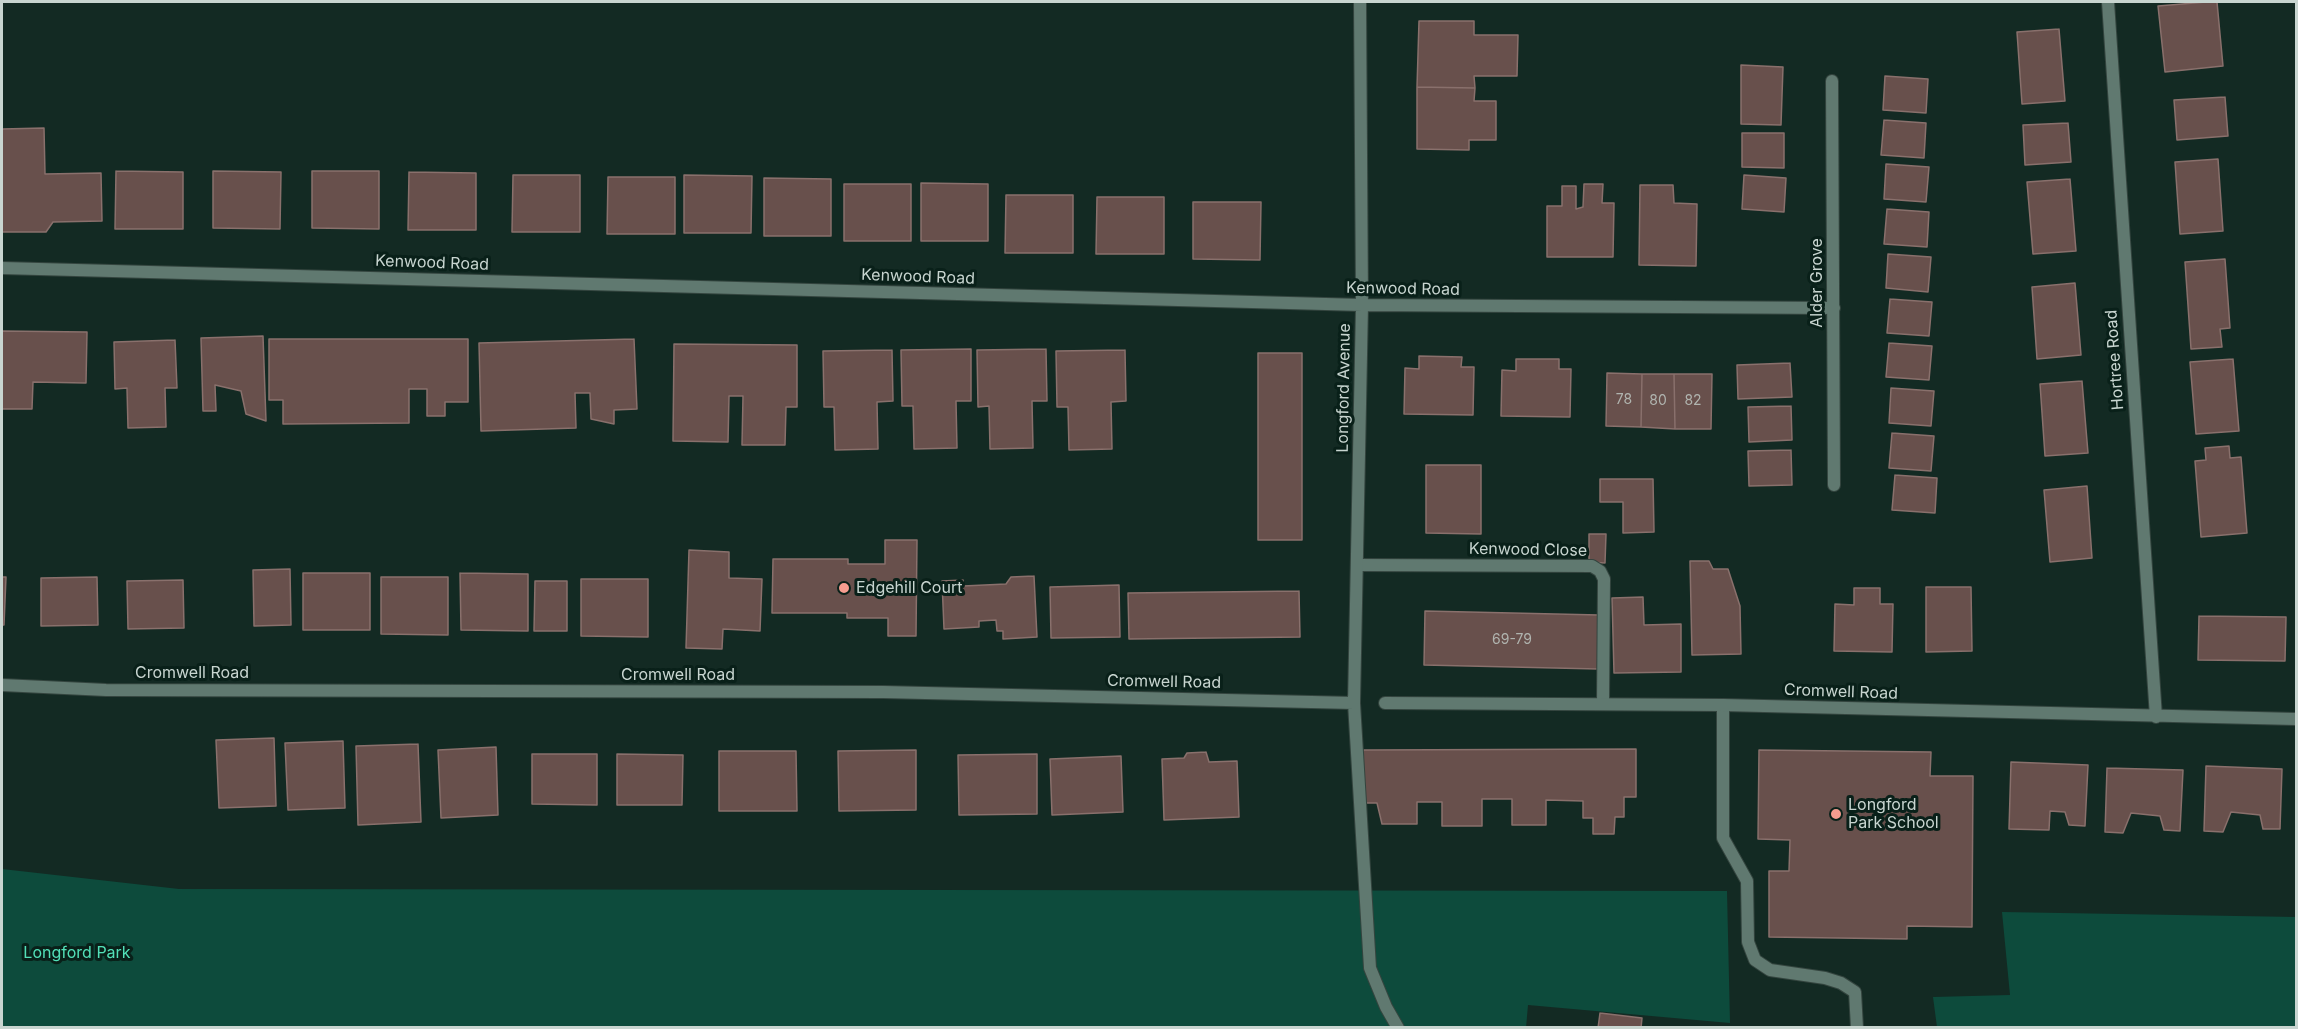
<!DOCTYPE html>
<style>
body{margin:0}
#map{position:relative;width:2298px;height:1029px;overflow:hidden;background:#132a23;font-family:Inter,sans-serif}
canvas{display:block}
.frame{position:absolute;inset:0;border:3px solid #c8d5d0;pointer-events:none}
</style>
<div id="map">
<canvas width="2298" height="1029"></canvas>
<div class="frame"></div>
</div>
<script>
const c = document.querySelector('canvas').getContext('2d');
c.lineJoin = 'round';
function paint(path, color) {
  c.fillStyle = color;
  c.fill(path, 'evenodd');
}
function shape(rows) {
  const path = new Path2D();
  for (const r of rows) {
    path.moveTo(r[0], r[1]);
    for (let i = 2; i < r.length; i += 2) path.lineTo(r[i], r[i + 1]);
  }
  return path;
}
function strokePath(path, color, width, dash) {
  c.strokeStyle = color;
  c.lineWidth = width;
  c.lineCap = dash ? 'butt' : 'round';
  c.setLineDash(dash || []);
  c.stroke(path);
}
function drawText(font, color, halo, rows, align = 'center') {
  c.font = font + ' Inter,sans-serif';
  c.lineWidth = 6;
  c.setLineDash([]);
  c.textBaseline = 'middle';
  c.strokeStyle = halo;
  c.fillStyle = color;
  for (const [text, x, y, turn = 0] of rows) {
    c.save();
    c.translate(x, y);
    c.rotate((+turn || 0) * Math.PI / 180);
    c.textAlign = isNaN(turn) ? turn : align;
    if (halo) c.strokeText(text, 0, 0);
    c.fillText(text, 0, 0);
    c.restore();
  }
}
const green = shape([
 [2,869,179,889,1727,891,1730,1023,1528,1005,1526,1028,2,1027],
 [2002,912,2296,917,2296,1027,1937,1027,1933,997,2010,995]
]);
const building = shape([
 [2206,2,2217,2,2223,66,2165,72,2158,6,2206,2],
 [1419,21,1474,21,1474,35,1518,35,1517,76,1474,76,1475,88,1417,87,1419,21],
 [2059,29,2065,101,2022,104,2017,32,2059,29],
 [1741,65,1783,67,1781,125,1741,124,1741,65],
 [1885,76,1928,79,1926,113,1883,110,1885,76],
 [1417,87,1475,88,1474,101,1496,101,1496,140,1469,140,1469,150,1417,149,1417,87],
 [2225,97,2228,136,2177,140,2174,100,2225,97],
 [1884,120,1926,123,1924,158,1881,155,1884,120],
 [2068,123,2071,162,2025,165,2023,125,2068,123],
 [44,128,45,174,101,173,102,221,53,222,46,232,2,232,2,129,44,128],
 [1742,133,1784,133,1784,168,1742,167,1742,133],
 [2218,159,2223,231,2180,234,2175,162,2218,159],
 [1886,164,1929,167,1926,202,1884,199,1886,164],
 [116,171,183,172,183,229,115,229,116,171],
 [213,171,281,172,280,229,213,228,213,171],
 [312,171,379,171,379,229,312,228,312,171],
 [409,172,476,173,476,230,408,230,409,172],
 [513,175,580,175,580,232,512,232,513,175],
 [684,175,752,176,751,233,684,233,684,175],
 [1744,175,1786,178,1784,212,1742,209,1744,175],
 [608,177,675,177,675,234,607,234,608,177],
 [764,178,831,179,831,236,764,236,764,178],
 [2070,179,2076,251,2033,254,2027,182,2070,179],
 [921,183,988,184,988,241,921,241,921,183],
 [844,184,911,184,911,241,844,241,844,184],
 [1584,184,1603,184,1602,203,1614,203,1613,257,1547,257,1547,206,1562,206,1562,186,1576,186,1576,209,1583,207,1584,184],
 [1640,185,1673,185,1674,203,1697,204,1696,266,1639,265,1640,185],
 [1006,195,1073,195,1073,253,1005,253,1006,195],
 [1097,197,1164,197,1164,254,1096,254,1097,197],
 [1193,202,1261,202,1260,260,1193,259,1193,202],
 [1887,209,1929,212,1927,247,1884,244,1887,209],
 [1888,254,1931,257,1928,292,1886,288,1888,254],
 [2225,259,2230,328,2220,329,2222,347,2191,349,2185,262,2225,259],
 [2075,283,2081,355,2037,359,2032,287,2075,283],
 [1890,299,1932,302,1929,336,1887,333,1890,299],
 [2,331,87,332,86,383,33,382,32,409,2,409,2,331],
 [263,336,266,421,246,414,241,391,215,385,216,411,203,411,201,338,263,336],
 [269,339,468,339,468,402,445,402,445,416,427,416,427,389,409,389,409,423,283,424,283,400,269,400,269,339],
 [634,339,637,409,614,410,614,424,591,419,590,393,575,393,576,428,481,431,479,343,634,339],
 [175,340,177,388,165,388,166,427,128,428,127,388,115,389,114,342,175,340],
 [1889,343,1932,346,1929,380,1886,377,1889,343],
 [674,344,797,345,797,407,786,407,785,445,742,445,743,396,729,396,728,442,673,441,674,344],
 [971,349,971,401,956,401,957,448,914,449,913,406,902,406,901,350,971,349],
 [1046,349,1047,401,1032,401,1033,448,990,449,989,406,978,407,977,350,1046,349],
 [892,350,893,401,877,402,878,449,835,450,834,407,824,407,823,351,892,350],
 [1125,350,1126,401,1111,402,1112,449,1069,450,1068,407,1057,407,1056,351,1125,350],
 [1258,353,1302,353,1302,540,1258,540,1258,353],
 [1419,356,1462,357,1461,367,1474,367,1473,415,1404,414,1405,368,1419,369,1419,356],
 [1516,359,1559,359,1559,369,1571,369,1570,417,1501,416,1502,370,1516,371,1516,359],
 [2233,359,2239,431,2196,434,2190,362,2233,359],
 [1790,363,1792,397,1738,399,1737,365,1790,363],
 [1607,373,1642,374,1641,427,1606,426,1607,373],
 [1642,374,1674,374,1675,429,1641,427,1642,374],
 [1674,374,1712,374,1711,429,1675,429,1674,374],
 [2082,381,2088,453,2045,456,2040,384,2082,381],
 [1891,388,1934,391,1931,426,1889,423,1891,388],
 [1791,406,1792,440,1749,442,1748,407,1791,406],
 [1892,433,1934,436,1931,471,1889,468,1892,433],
 [2229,446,2230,458,2241,457,2247,533,2201,537,2195,461,2206,460,2205,448,2229,446],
 [1791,450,1792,485,1749,486,1748,451,1791,450],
 [1426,465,1481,465,1481,534,1426,533,1426,465],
 [1895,475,1937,478,1935,513,1892,510,1895,475],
 [1600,479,1653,479,1654,532,1623,533,1623,502,1600,502,1600,479],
 [2087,486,2092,558,2050,562,2044,490,2087,486],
 [1589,534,1606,534,1605,563,1589,562,1589,534],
 [885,540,917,540,916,636,888,636,888,618,847,618,847,613,772,613,773,559,848,559,848,564,885,564,885,540],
 [689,550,729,552,729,578,762,579,760,631,723,629,722,649,686,648,689,550],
 [1690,561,1709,561,1713,569,1728,569,1740,606,1741,654,1692,655,1690,561],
 [290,569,291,625,254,626,253,570,290,569],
 [303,573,370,573,370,630,303,630,303,573],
 [460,573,528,574,528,631,461,630,460,573],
 [1034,576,1037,637,1003,639,1003,631,997,631,996,620,979,621,979,627,944,629,942,581,963,580,963,586,1006,584,1011,577,1034,576],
 [2,577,6,577,4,625,2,625,2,577],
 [97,577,98,625,41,626,41,578,97,577],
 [381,577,448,577,448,635,381,634,381,577],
 [581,579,648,579,648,637,581,636,581,579],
 [183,580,184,628,128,629,127,581,183,580],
 [535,581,567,581,567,631,534,631,535,581],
 [1119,585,1120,637,1051,638,1050,587,1119,585],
 [1926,587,1971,587,1972,651,1926,652,1926,587],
 [1854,588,1880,588,1880,604,1893,604,1892,652,1834,651,1835,604,1854,605,1854,588],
 [1299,591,1300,637,1129,639,1128,593,1299,591],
 [1643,597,1644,625,1681,624,1681,672,1614,673,1612,598,1643,597],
 [1425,611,1599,615,1598,669,1424,665,1425,611],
 [2199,616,2286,617,2285,661,2198,660,2199,616],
 [274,738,276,806,219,808,216,740,274,738],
 [343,741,345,808,288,810,285,743,343,741],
 [418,744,421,822,358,825,356,746,418,744],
 [496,747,498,815,441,818,438,750,496,747],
 [1636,749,1636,797,1624,797,1624,817,1615,817,1614,834,1593,834,1593,818,1583,818,1583,801,1546,800,1546,825,1512,825,1512,799,1482,799,1482,826,1442,826,1442,802,1417,802,1417,824,1382,824,1377,803,1363,803,1363,750,1636,749],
 [916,750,916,810,839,811,838,751,916,750],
 [1759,750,1931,752,1930,776,1973,776,1972,927,1907,926,1907,939,1769,937,1769,871,1789,871,1790,840,1758,839,1759,750],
 [719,751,796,751,797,811,719,811,719,751],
 [1206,752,1209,762,1237,761,1239,817,1164,820,1162,759,1184,758,1187,753,1206,752],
 [532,754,597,754,597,805,532,804,532,754],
 [617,754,683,755,682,805,617,805,617,754],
 [1037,754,1037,814,959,815,958,755,1037,754],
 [1121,756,1123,812,1052,815,1050,759,1121,756],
 [2011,762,2088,765,2085,826,2069,825,2065,812,2050,811,2049,830,2009,829,2011,762],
 [2206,766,2282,769,2280,829,2263,829,2260,815,2231,812,2223,832,2204,831,2206,766],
 [2107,768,2183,770,2180,831,2164,830,2160,816,2131,813,2123,833,2105,832,2107,768],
 [1600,1013,1642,1018,1641,1028,1598,1028,1600,1013]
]);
const service = shape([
 [1357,565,1592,566,1600,571,1604,579,1603,704],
 [1723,705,1723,838,1747,881,1748,942,1755,960,1770,970,1825,978,1841,983,1855,992,1857,1028]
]);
const minor = shape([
 [1360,2,1362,305,1354,703,1370,968,1386,1007,1398,1028],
 [2108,2,2156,717],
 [1832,81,1834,485],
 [2,268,1362,305,1834,308],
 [2,685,106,690,883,692,1354,703],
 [1385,703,1723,705,2296,719]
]);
const markers = [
 [844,588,6,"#f59d90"],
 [1836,814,6,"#f59d90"]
];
const numberNames = [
 ["78",1624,400],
 ["80",1658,401],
 ["82",1693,401],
 ["69-79",1512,640]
];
const streetNames = [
 ["Kenwood Road",432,263,2],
 ["Kenwood Road",918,277,2],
 ["Alder Grove",1817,283,-90],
 ["Kenwood Road",1403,289,1],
 ["Hortree Road",2115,360,-94],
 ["Longford Avenue",1344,388,-89],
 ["Kenwood Close",1528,550,1],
 ["Cromwell Road",192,673],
 ["Cromwell Road",678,675],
 ["Cromwell Road",1164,682,1],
 ["Cromwell Road",1841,692,2]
];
const poiNames = [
 ["Edgehill Court",856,588],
 ["Longford",1848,805],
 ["Park School",1848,823]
];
const parkNames = [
 ["Longford Park",77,953]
];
paint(green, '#0d4b3c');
paint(building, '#68504c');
strokePath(building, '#89706c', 1.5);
strokePath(service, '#34453f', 14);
strokePath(minor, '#34453f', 14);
strokePath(service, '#607970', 12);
strokePath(minor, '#607970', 12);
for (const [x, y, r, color] of markers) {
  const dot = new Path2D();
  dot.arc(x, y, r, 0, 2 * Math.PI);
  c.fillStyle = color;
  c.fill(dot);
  strokePath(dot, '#092019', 2);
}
drawText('14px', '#b0b4af', null, numberNames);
drawText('16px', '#c8d5d0', '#092019', streetNames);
drawText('16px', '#c8d5d0', '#092019', poiNames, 'left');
drawText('16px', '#52e0b8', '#092019', parkNames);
</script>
